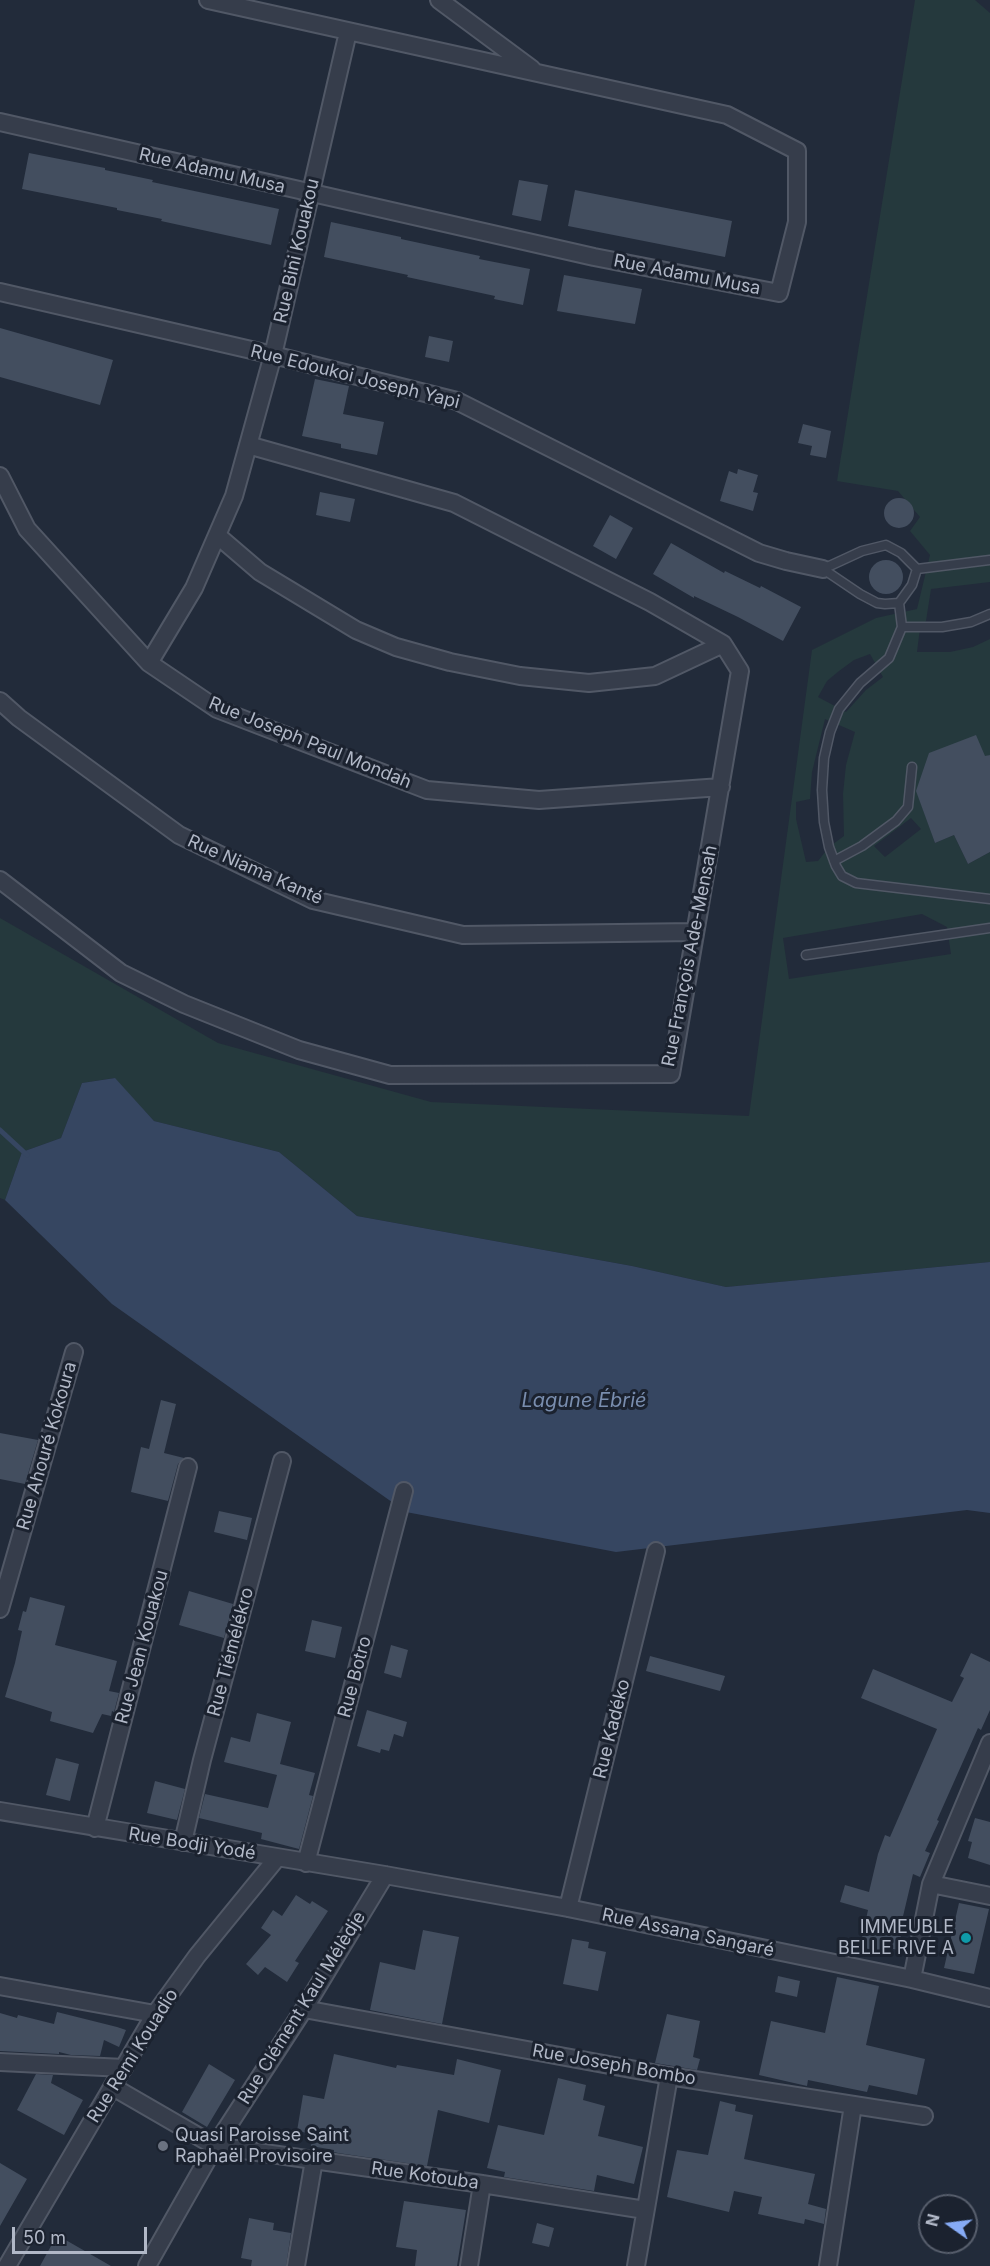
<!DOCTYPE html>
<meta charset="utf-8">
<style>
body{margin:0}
#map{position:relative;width:990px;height:2266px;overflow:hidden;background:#222b3a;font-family:Inter,sans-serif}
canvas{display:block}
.north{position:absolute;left:918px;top:2194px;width:60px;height:60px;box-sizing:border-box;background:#1b222f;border:2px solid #575e6c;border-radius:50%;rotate:284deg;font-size:16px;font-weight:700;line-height:24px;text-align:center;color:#b1b8c7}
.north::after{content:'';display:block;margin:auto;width:21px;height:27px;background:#86abf6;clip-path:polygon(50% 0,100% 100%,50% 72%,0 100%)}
.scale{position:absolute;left:12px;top:2227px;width:135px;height:27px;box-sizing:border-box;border:3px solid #b1b8c7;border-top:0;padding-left:8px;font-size:18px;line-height:21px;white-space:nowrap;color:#b1b8c7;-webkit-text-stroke:4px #1b222f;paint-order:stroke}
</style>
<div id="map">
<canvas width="990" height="2266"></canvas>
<div class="north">N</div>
<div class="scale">50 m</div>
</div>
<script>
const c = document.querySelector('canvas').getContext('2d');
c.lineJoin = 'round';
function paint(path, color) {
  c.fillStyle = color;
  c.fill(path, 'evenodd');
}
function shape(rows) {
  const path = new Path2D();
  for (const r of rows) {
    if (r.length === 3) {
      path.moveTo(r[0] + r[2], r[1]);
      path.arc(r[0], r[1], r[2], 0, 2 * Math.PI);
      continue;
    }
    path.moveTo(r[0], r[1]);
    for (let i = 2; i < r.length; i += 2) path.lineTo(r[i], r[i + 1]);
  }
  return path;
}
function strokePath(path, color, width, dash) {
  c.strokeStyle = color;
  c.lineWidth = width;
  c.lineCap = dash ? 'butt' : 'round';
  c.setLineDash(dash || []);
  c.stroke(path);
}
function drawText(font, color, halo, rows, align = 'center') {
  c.font = font + ' Inter,sans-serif';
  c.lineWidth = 6;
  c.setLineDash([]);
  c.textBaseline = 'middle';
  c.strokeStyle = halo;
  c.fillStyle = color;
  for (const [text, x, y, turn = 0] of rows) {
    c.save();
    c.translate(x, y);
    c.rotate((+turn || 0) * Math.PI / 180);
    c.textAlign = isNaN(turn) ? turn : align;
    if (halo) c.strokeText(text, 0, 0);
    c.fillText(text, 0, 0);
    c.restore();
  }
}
const green = shape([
 [915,0,975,0,990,13,990,582,931,589,926,621,920,628,917,652,950,652,973,647,990,639,990,755,917,792,935,843,954,835,968,864,990,852,990,1262,726,1287,632,1266,357,1216,279,1152,154,1121,114,1078,82,1083,61,1138,22,1152,5,1200,0,1198,0,918,218,1043,431,1102,749,1116,812,650,876,618,917,609,930,555,910,531,920,517,898,491,837,481],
 [870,654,883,677,866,690,846,712,818,697,827,681,839,671,854,660],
 [825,719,855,732,846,765,843,794,844,836,829,847,818,861,806,862,796,819,796,802,810,799,812,772],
 [911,818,921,829,885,857,874,846],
 [922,914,947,927,951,954,789,979,783,938]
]);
const water = shape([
 [115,1078,154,1121,279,1152,357,1216,632,1266,726,1287,990,1262,990,1513,967,1510,616,1552,406,1512,112,1304,5,1200,22,1152,61,1138,82,1083]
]);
const stream = shape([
 [0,1130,27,1155]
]);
const building = shape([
 [29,153,105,168,105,170,153,180,152,182,279,209,271,245,161,221,162,219,117,210,117,208,22,189],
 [519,180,548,185,541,221,512,215],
 [575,190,732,221,725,257,568,226],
 [331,222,401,237,401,239,480,256,479,259,530,269,523,305,494,299,495,296,407,277,408,275,324,257],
 [564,275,642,289,635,324,557,311],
 [0,328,113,360,100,405,0,377],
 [429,336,453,341,449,362,425,357],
 [315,379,349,386,343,414,384,422,377,455,341,448,341,444,302,436],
 [803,424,831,431,826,458,810,455,812,446,798,443],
 [738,469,758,475,753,492,758,493,753,511,720,501,729,471,737,474],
 [320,492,355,499,350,522,316,515],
 [899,513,15],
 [610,515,633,528,616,559,593,546],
 [671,543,724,573,725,571,760,588,761,586,801,607,783,641,738,617,694,596,694,598,653,574],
 [886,577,17],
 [976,735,985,756,990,755,990,852,968,864,954,835,935,843,916,791,929,753],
 [161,1400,176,1404,164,1453,184,1458,178,1464,168,1501,131,1492,141,1447,149,1449],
 [0,1433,38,1440,25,1484,0,1479],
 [219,1511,252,1518,247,1540,214,1532],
 [189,1591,233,1604,224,1638,179,1625],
 [30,1597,65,1606,55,1645,117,1661,109,1691,119,1693,114,1712,112,1711,111,1716,102,1714,93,1733,50,1721,52,1712,5,1697,15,1663,22,1631,18,1630,23,1611,26,1612],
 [312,1620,342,1627,335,1658,305,1651],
 [391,1645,408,1650,401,1678,384,1673],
 [971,1653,990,1662,990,1710,981,1730,978,1728,937,1820,939,1821,925,1851,930,1853,920,1877,913,1874,900,1929,902,1930,898,1950,883,1947,882,1952,860,1947,868,1910,840,1902,845,1885,869,1892,878,1854,885,1835,890,1837,937,1729,861,1698,873,1669,952,1702,964,1678,960,1676],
 [650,1656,725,1676,720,1691,646,1671],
 [367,1710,407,1722,403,1737,394,1734,389,1751,381,1749,380,1753,357,1746],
 [257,1713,291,1722,280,1764,315,1773,309,1795,313,1796,299,1849,261,1839,262,1833,199,1818,205,1794,268,1808,277,1775,224,1762,231,1737,250,1742],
 [56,1758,79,1764,70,1801,46,1795],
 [155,1781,185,1789,177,1820,147,1813],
 [975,1818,990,1822,990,1865,968,1858,972,1842,968,1841],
 [296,1895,310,1904,312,1901,328,1911,295,1961,299,1963,287,1982,265,1967,258,1975,246,1964,271,1935,261,1928,273,1910,282,1916],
 [959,1903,989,1909,974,1974,944,1968],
 [423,1930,459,1937,442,2024,370,2010,380,1962,415,1970],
 [572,1939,589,1942,588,1948,606,1952,598,1991,563,1984],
 [778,1976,800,1981,797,1997,775,1992],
 [837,1977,879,1986,866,2045,925,2059,917,2095,869,2085,867,2092,808,2080,807,2086,759,2075,771,2021,825,2033],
 [57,2012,117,2027,126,2030,119,2047,104,2040,100,2056,71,2055,59,2052,59,2054,0,2051,0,2013,17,2018,18,2015,54,2024],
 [667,2014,700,2021,693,2057,700,2059,697,2070,655,2063],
 [334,2054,396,2068,397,2065,454,2075,457,2059,501,2070,489,2123,438,2110,427,2166,338,2153,334,2152,334,2150,311,2146,313,2134,297,2131,303,2095,324,2099],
 [209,2064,235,2080,207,2127,182,2112],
 [36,2074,53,2075,51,2083,83,2100,64,2135,17,2110],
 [558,2078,586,2085,583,2100,605,2106,598,2136,643,2147,634,2184,597,2175,594,2191,504,2177,505,2172,487,2168,498,2125,544,2135],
 [720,2101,736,2105,735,2111,753,2115,744,2159,815,2174,808,2204,826,2209,824,2224,805,2219,804,2224,758,2214,762,2197,734,2191,729,2212,667,2197,677,2150,708,2155],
 [0,2163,27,2179,0,2226],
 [404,2201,466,2210,457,2266,415,2266,417,2250,396,2247],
 [249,2218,274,2223,273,2230,291,2233,286,2266,251,2266,252,2260,241,2258],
 [537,2223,554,2228,549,2247,532,2243],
 [57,2235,111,2266,40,2266]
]);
const lane = shape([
 [823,569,860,594,877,603,885,604,899,603,912,585,917,569],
 [823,569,862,551,886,545,901,553,917,569],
 [917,569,990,560],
 [899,603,902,627,889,658,860,683,839,709,830,732,824,758,822,790,824,822,829,847,836,866,842,876,856,883,990,899],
 [902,627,942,627,971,622,990,614],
 [834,861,862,846,896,821,908,807,912,767],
 [806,955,990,928]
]);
const street = shape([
 [439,0,532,69],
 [0,122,594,257,779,293,797,222,797,151,727,115,208,0],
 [0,292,273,355,457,401,759,553,786,561,823,569],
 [0,476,27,529,149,663,217,709,427,790,539,800,721,787],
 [218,536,260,572,356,630,396,647,450,662,520,676,589,683,655,676,723,644],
 [149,663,194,588,234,496,273,355,348,32],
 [0,701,19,718,179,835,313,900,463,935,695,932],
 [0,880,121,973,184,1004,299,1050,390,1075,671,1074,740,671,723,644,650,602,454,503,248,445],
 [0,1609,74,1352],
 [0,1811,385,1875,568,1908,912,1979,990,1998],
 [95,1828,188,1467],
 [183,1842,202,1760,282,1461],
 [306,1863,404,1491],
 [931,1884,990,1896],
 [568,1908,656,1551],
 [912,1979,931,1884,990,1743],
 [0,1986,155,2014],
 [304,2009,669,2076,924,2116],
 [0,2062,124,2068],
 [113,2087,215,2146,482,2184,645,2210],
 [7,2266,155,2014,197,1956,277,1858],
 [147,2266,215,2146,304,2009,385,1875],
 [296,2266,314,2160],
 [469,2266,482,2184],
 [636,2266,669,2076],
 [828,2266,853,2105]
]);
const markers = [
 [966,1938,6,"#0f9aa8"],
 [163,2146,6,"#6b7280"]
];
const streetNames = [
 ["Rue Adamu Musa",212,171,13],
 ["Rue Bini Kouakou",297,251,-77],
 ["Rue Adamu Musa",687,275,11],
 ["Rue Edoukoi Joseph Yapi",355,377,14],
 ["Rue Joseph Paul Mondah",310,743,22],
 ["Rue Niama Kanté",255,870,24],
 ["Rue François Ade-Mensah",690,956,-79],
 ["Rue Ahouré Kokoura",47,1446,-74],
 ["Rue Jean Kouakou",142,1647,-75],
 ["Rue Tiémélékro",231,1652,-75],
 ["Rue Botro",355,1677,-75],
 ["Rue Kadéko",612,1729,-76],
 ["Rue Bodji Yodé",192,1844,9],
 ["Rue Assana Sangaré",688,1933,12],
 ["Rue Clément Kaul Mélèdje",302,2008,-58],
 ["Rue Remi Kouadio",133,2056,-58],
 ["Rue Joseph Bombo",614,2065,10],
 ["Rue Kotouba",425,2176,8]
];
const poiNames = [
 ["IMMEUBLE",954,1928],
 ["BELLE RIVE A",954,1949],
 ["Quasi Paroisse Saint",175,2136,"left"],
 ["Raphaël Provisoire",175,2157,"left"]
];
const waterNames = [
 ["Lagune Ébrié",584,1401]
];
paint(green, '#25393d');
paint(water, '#364661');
strokePath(stream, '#364661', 5);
paint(building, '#434e5f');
strokePath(lane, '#515866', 11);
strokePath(street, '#515866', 20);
strokePath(lane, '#363d4b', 8);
strokePath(street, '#363d4b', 16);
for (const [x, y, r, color] of markers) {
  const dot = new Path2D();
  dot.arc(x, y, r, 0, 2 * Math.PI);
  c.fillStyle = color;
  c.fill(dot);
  strokePath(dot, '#1b222f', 2);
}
drawText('18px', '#b1b8c7', '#1b222f', streetNames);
drawText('18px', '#b1b8c7', '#1b222f', poiNames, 'right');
drawText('italic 20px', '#798dae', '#1b222f', waterNames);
</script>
